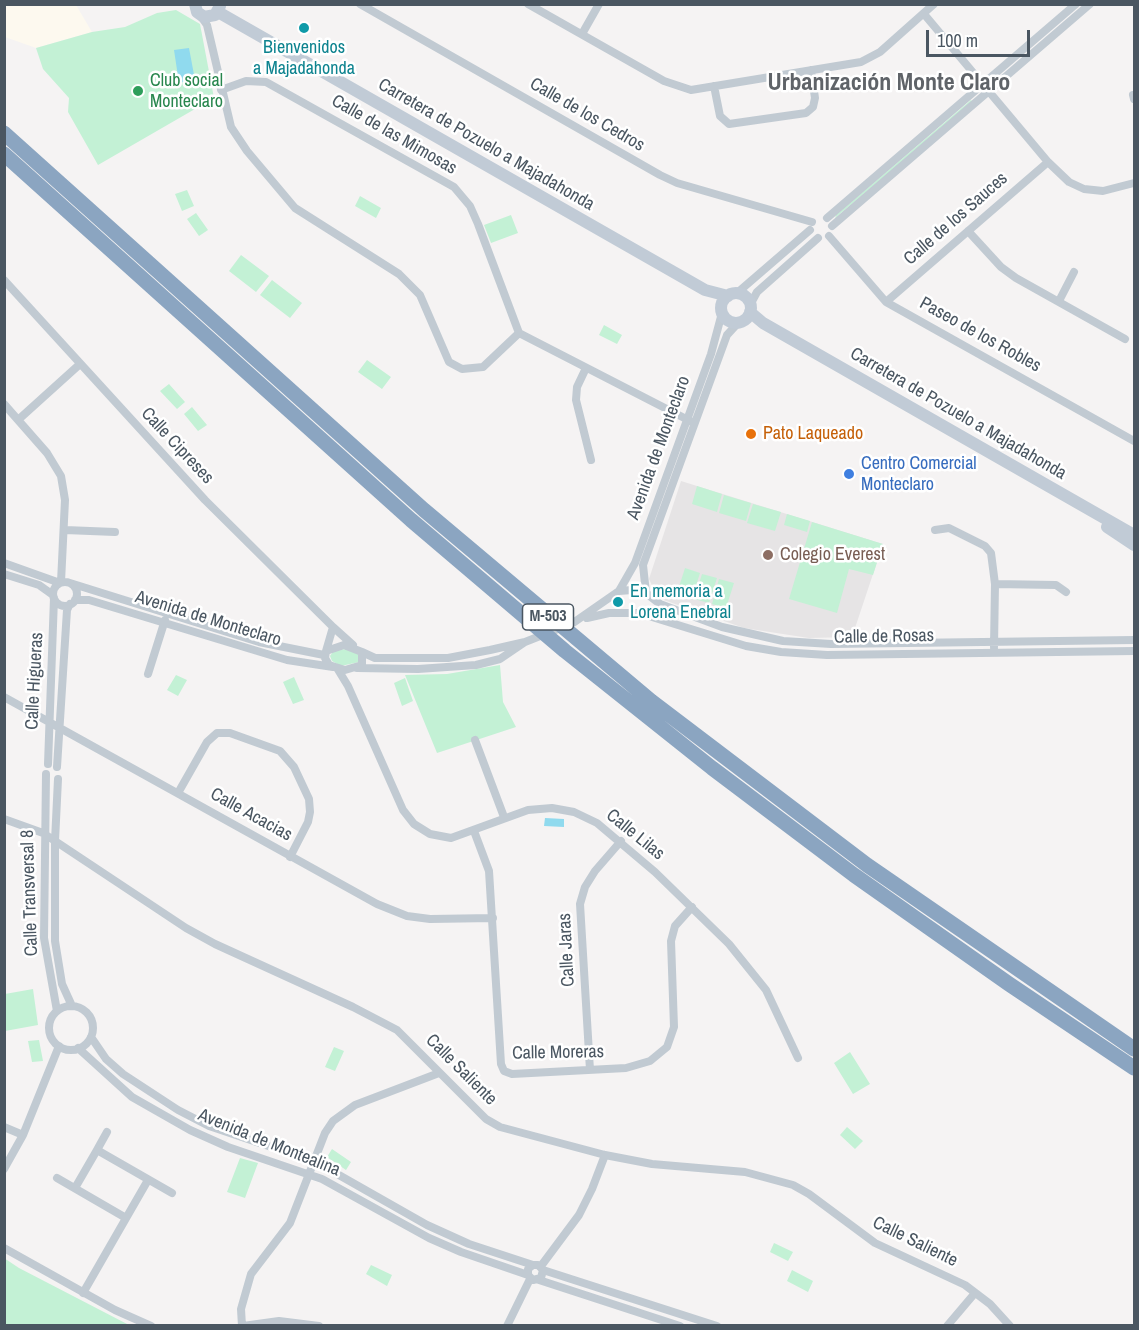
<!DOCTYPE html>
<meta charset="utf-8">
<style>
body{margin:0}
#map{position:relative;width:1139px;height:1330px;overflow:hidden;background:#f5f3f3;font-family:"Archivo Narrow",sans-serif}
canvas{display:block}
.frame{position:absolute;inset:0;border:6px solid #4a5661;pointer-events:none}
.scale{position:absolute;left:926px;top:30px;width:104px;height:27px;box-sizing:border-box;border:3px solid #4a5661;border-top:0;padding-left:8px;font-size:18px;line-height:21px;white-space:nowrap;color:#4a5661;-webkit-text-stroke:4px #fff;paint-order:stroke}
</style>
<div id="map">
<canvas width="1139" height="1330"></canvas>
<div class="frame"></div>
<div class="scale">100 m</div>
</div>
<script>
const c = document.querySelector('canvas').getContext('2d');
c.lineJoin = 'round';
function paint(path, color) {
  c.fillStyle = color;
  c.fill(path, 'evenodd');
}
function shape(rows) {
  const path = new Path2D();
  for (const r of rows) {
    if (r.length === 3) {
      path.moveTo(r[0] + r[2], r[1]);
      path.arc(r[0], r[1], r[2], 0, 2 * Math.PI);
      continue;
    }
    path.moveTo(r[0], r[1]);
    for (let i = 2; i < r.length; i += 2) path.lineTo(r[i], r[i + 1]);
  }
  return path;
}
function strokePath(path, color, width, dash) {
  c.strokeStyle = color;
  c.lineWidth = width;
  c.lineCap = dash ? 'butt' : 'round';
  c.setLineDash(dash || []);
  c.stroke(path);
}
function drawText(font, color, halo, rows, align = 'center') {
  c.font = font + ' "Archivo Narrow",sans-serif';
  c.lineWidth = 5;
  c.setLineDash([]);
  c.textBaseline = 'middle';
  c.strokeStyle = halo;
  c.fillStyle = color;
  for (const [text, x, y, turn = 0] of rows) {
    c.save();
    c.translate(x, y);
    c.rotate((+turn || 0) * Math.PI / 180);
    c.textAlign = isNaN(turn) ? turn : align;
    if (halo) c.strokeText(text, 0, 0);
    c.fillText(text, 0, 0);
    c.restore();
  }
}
const commercial = shape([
 [5,5,76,5,92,32,36,48,5,37]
]);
const education = shape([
 [681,481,883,544,852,637,809,638,744,628,658,598,649,579]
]);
const green = shape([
 [176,10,200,24,214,98,98,165,68,112,69,98,43,69,36,48,92,32,125,27,157,13],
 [971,100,973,102,835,218,836,215],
 [187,190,194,206,182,211,175,194],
 [360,196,381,208,376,218,355,206],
 [196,213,208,230,199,236,187,219],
 [511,215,518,233,491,243,484,225],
 [241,255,269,276,256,292,229,271],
 [272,280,302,303,290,318,260,295],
 [604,325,622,335,617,344,599,335],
 [367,360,391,377,382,389,358,372],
 [169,384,185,402,177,409,160,391],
 [192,407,207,425,198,431,184,414],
 [697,486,722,494,717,512,692,504],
 [724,495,751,503,746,521,719,513],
 [753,504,781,512,775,531,747,523],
 [787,514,810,521,807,532,784,525],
 [812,522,883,544,873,575,849,569,837,613,789,599],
 [685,568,700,573,692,598,677,593],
 [702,574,717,578,709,603,694,599],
 [719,579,734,583,726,608,712,604],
 [349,649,359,654,359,662,341,666,332,661,330,656,334,650],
 [500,665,503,702,516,727,437,753,405,675,447,674],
 [176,675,187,680,178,696,167,690],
 [294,677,304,700,293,704,283,682],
 [405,678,413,701,402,706,394,683],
 [33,989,38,1025,5,1031,5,994],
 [39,1040,43,1061,32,1062,28,1041],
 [334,1047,344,1051,335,1071,325,1067],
 [850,1052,870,1084,853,1094,834,1063],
 [847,1127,863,1141,855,1149,840,1135],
 [332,1149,351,1162,346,1170,327,1157],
 [240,1158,258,1163,245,1198,227,1192],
 [774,1243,793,1252,788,1261,770,1252],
 [4,1258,19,1268,129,1325,5,1325],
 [371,1265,392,1275,387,1286,366,1274],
 [792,1270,813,1281,808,1292,787,1281]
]);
const water = shape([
 [189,48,195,80,179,83,174,50],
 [545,818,564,819,564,827,544,826]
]);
const street = shape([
 [360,4,660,175,677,183,812,222],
 [528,4,664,81,691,90,861,62,880,52,934,4],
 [924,14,1048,162,1069,182,1084,189,1103,191,1134,183],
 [200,15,207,25,231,127,247,151,295,208,399,274,420,295,449,362,462,369,483,367,519,333],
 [582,34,599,4],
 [714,86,720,116,729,124,806,113,813,107,815,98,811,70],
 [221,90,246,81,266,82,454,187,470,206,478,224,519,333,694,423],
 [1133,95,1134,99],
 [827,218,1076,4],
 [832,226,1090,4],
 [968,231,1001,267,1016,278,1125,339],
 [829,236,886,302,1134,441],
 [4,280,205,500,333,627],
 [737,293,810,230],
 [1059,301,1074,272],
 [886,302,1048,162],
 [750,305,757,292,818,238],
 [586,368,577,387,576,400,591,460],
 [4,404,47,453,61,476,65,500,61,582],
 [18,420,80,364],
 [65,530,115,532],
 [935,530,949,528,985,546,991,553,995,584,994,647],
 [4,563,60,583],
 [4,574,39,585,53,595],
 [65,594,12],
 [70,583,259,642,324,655],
 [995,584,1056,585,1066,592],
 [619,591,635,563,711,354,722,313],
 [646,593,643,565,727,335,738,323],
 [75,600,89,600,287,660,333,667],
 [587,618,609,613,639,613,746,646,781,652,827,655,1134,651],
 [344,645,362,652,362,665,345,670,329,665,325,658,326,651,344,645],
 [326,651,333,627,353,645],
 [362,652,375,658,448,658,490,650,525,642,573,623,619,591,632,590,646,593,660,604,722,627,783,641,831,644,1134,640],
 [337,668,348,686,403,810,414,824,430,834,451,838,528,810,552,808,574,812,597,823,655,872,729,944,766,990,798,1058],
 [357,668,418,669,476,665,500,659,525,642],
 [148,674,165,620],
 [4,697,377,904,407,916,430,919,493,918],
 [475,740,504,817],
 [48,764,54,598],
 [57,767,67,610,70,604],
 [46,774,44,938,57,1011],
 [58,779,55,841,55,941,62,984,72,1006],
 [178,793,207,742,217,733,230,733,280,751,294,767,309,799,310,812,308,822,290,857],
 [4,819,43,833,186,928,215,944,353,1007,397,1030,486,1119,500,1127,605,1155,652,1164,745,1172,793,1185,809,1194,875,1243,965,1285,990,1304,1010,1326],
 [474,831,489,871,501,1064,504,1071,512,1074,626,1068,650,1061,667,1047,674,1027,671,941,675,926,692,907],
 [71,1028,22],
 [91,1037,106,1059,123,1074,178,1110,209,1126,316,1162,427,1225,469,1244,533,1265],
 [78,1048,132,1097,190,1130,228,1147,322,1179,429,1238,461,1252,528,1275,533,1280,541,1278,543,1270,538,1265,533,1265,528,1269,528,1275],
 [590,1070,580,904,585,887,595,871,621,841],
 [4,1127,23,1135],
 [97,1150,107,1132],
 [4,1169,23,1135,59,1046],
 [57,1178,126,1218],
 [75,1188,97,1150,172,1193],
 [4,1248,115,1310,151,1326],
 [541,1266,579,1215,592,1189,605,1155],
 [543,1270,717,1326],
 [539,1280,680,1326],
 [83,1293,148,1180],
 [242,1326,241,1309,251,1274,290,1223,325,1133,333,1121,355,1105,439,1073],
 [243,1326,279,1321,319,1326],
 [507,1326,530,1279],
 [947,1326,975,1293]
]);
const secondary = shape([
 [195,4,197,12,204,17,215,15,220,6],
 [218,12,705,290,728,296],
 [736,308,15],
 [750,312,763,323,1134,535],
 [1107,527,1134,545]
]);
const highway = shape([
 [4,133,424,510,651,701,867,865,1134,1049],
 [4,154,411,520,565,651,712,768,854,875,1009,984,1134,1068]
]);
const markers = [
 [304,28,6,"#0f9aa8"],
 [138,91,6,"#2e9e5b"],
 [751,434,6,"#e8710a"],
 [849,474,6,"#3f7fe0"],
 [768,555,6,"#8d6e63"],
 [618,602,6,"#0f9aa8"]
];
const shields = [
 [548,617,51]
];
const shieldNames = [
 ["M-503",548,617]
];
const cultureNames = [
 ["Bienvenidos",304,48],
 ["a Majadahonda",304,69],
 ["En memoria a",630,592,"left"],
 ["Lorena Enebral",630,613,"left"]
];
const leisureNames = [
 ["Club social",150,81],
 ["Monteclaro",150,102]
];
const streetNames = [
 ["Calle de los Cedros",587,115,30],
 ["Calle de las Mimosas",394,135,30],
 ["Carretera de Pozuelo a Majadahonda",486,145,30],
 ["Calle de los Sauces",956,219,-41],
 ["Paseo de los Robles",980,335,29],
 ["Carretera de Pozuelo a Majadahonda",958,414,30],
 ["Calle Cipreses",177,446,47],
 ["Avenida de Monteclaro",659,448,-70],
 ["Avenida de Monteclaro",208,619,17],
 ["Calle de Rosas",884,637,-1],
 ["Calle Higueras",35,681,-87],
 ["Calle Acacias",251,815,29],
 ["Calle Lilas",635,835,39],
 ["Calle Transversal 8",30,893,-92],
 ["Calle Jaras",567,950,-93],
 ["Calle Moreras",558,1053,-1],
 ["Calle Saliente",461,1070,45],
 ["Avenida de Montealina",269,1143,22],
 ["Calle Saliente",915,1242,26]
];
const foodNames = [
 ["Pato Laqueado",763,434]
];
const shopNames = [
 ["Centro Comercial",861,464],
 ["Monteclaro",861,485]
];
const educationNames = [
 ["Colegio Everest",780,555]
];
const districtNames = [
 ["Urbanización Monte Claro",889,84]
];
paint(commercial, '#fdf9ef');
paint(education, '#e6e4e5');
paint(green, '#c3f1d5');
paint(water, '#90daee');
strokePath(street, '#c1cad2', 8);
strokePath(secondary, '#c1cbd6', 12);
strokePath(highway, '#8ba5c1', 15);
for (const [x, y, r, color] of markers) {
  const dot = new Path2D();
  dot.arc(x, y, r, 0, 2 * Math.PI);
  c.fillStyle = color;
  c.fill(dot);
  strokePath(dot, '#fff', 2);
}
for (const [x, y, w] of shields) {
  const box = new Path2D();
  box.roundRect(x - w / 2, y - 13, w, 26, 4.5);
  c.fillStyle = '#fff';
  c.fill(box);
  strokePath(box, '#4a5661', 1.5);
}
drawText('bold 16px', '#4a5661', null, shieldNames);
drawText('18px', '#0d838f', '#fff', cultureNames);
drawText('18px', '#27864d', '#fff', leisureNames, 'left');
drawText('18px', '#4a5661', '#fff', streetNames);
drawText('18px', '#c56008', '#fff', foodNames, 'left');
drawText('18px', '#366cbe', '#fff', shopNames, 'left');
drawText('18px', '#785e54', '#fff', educationNames, 'left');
drawText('bold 24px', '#5f6368', '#fff', districtNames);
</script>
